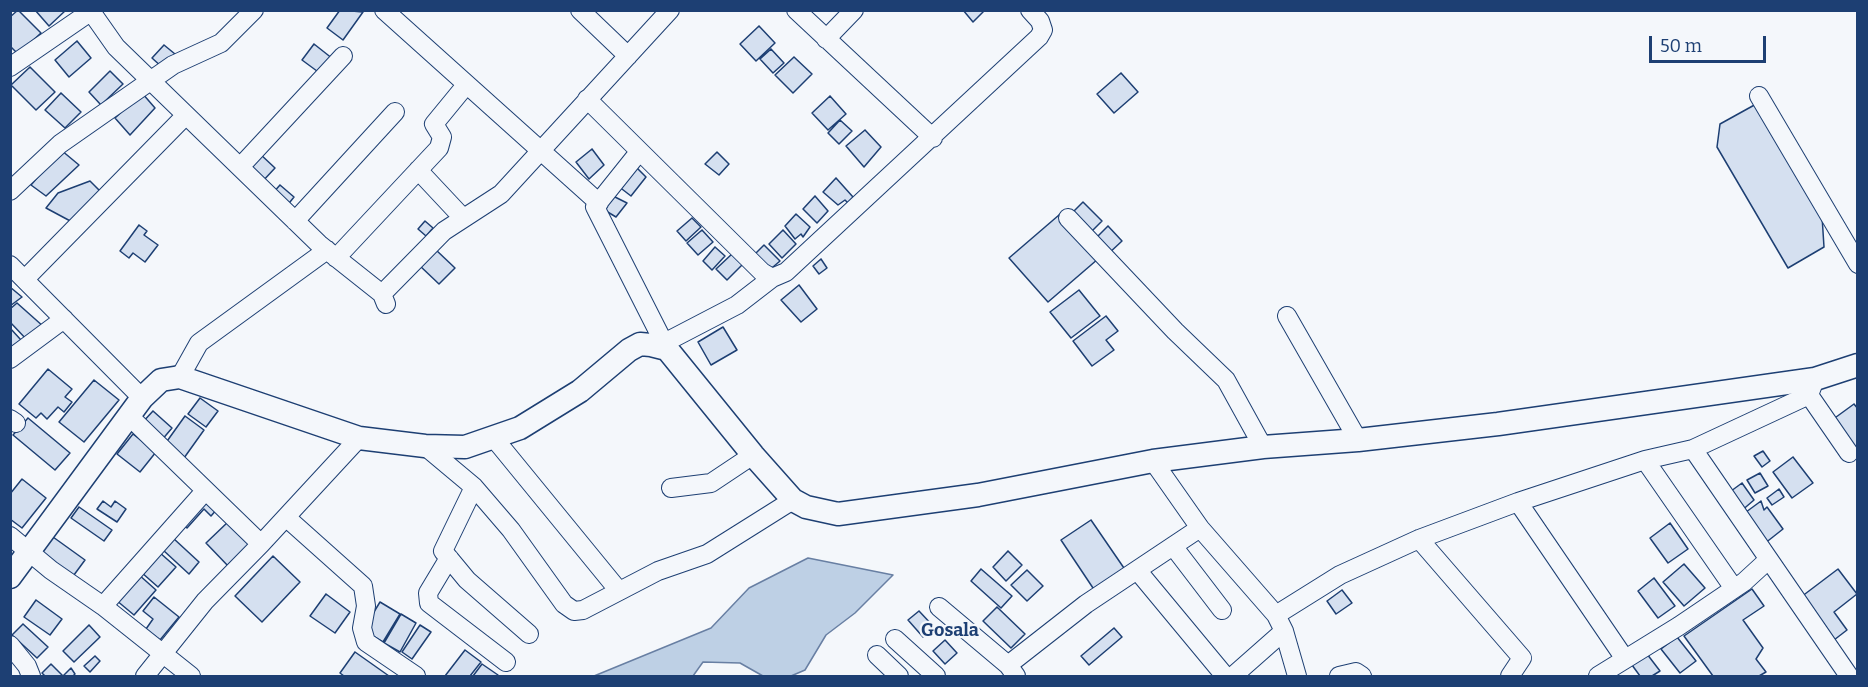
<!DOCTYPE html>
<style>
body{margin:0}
#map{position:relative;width:1868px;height:687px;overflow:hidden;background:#f4f7fb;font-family:Bitter,serif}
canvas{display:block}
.frame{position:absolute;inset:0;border:12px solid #1d3f73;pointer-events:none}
.scale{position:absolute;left:1649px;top:36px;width:117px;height:27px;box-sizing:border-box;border:3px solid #1d3f73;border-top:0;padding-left:8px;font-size:18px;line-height:21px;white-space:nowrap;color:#1d3f73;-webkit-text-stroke:4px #f4f7fb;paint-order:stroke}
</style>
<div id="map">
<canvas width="1868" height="687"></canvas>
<div class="frame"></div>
<div class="scale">50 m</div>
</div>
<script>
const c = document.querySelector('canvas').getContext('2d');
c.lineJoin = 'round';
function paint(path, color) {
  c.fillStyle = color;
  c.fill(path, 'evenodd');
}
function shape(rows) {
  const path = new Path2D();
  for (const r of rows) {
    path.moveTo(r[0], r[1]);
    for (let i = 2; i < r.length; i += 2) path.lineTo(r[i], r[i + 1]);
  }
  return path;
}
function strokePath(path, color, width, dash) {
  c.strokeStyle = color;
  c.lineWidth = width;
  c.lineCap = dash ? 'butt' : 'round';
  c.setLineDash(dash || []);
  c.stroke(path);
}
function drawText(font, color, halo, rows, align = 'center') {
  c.font = font + ' Bitter,serif';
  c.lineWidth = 4.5;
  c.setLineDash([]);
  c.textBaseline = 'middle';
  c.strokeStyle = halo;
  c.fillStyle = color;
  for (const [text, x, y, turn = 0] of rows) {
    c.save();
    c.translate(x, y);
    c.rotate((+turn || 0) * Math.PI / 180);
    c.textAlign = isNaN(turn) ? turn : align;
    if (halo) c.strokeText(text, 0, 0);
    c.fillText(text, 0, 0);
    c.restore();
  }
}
const water = shape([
 [808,558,893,575,855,613,826,635,805,670,791,676,763,676,740,663,703,662,693,676,594,676,711,628,749,588,808,558]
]);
const building = shape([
 [18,10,41,33,18,54,10,46,10,17,18,10],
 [35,10,66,10,49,26,35,10],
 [340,10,363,12,343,40,327,28,340,10],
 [963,10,985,10,973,22,963,10],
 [759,26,775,43,756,61,740,44,759,26],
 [77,41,91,58,69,77,55,60,77,41],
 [314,44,333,59,321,74,302,60,314,44],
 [164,45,175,54,163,68,152,58,164,45],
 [771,49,784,63,773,73,760,59,771,49],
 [794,57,812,74,793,93,775,75,794,57],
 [30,67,55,92,36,110,11,85,30,67],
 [110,71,123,84,101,105,89,92,110,71],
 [1121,73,1138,92,1114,113,1097,94,1121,73],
 [61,93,81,112,65,128,45,110,61,93],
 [142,93,155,108,130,135,115,118,142,93],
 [830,96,846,114,828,130,812,113,830,96],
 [1758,103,1822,216,1824,247,1788,268,1717,147,1720,124,1758,103],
 [840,120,852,131,839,144,828,133,840,120],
 [865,130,881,147,864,167,846,146,865,130],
 [592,149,604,165,589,179,576,162,592,149],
 [61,150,79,165,46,196,31,185,61,150],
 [717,152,729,164,719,175,705,164,717,152],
 [259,153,275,168,261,183,246,168,259,153],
 [634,165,646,177,631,196,618,186,634,165],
 [836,178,853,197,848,203,845,200,838,205,823,192,836,178],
 [90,181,100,191,74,223,46,208,58,193,90,181],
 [280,185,294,197,286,207,272,194,280,185],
 [611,195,627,203,616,217,601,208,611,195],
 [815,196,828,211,817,223,803,209,815,196],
 [1083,202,1102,221,1090,233,1071,214,1083,202],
 [796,214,810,227,803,237,801,234,795,239,785,226,796,214],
 [1059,215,1098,259,1048,302,1009,258,1059,215],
 [692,218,701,227,686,241,677,231,692,218],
 [425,221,433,228,426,236,418,229,425,221],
 [139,225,147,231,144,235,158,245,145,262,133,253,129,258,120,251,139,225],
 [1108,226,1122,241,1107,255,1094,240,1108,226],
 [702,230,713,242,698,255,687,243,702,230],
 [783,230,796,244,782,258,769,244,783,230],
 [764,245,780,261,766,273,751,258,764,245],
 [715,247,725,256,712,270,703,261,715,247],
 [435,249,455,268,439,284,419,265,435,249],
 [733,253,743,264,727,280,716,269,733,253],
 [821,259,827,268,819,274,813,266,821,259],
 [799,285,817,309,801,322,781,300,799,285],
 [10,287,22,297,10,306,10,287],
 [1079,290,1100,316,1071,338,1050,312,1079,290],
 [17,303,44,327,28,341,10,322,10,309,17,303],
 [1106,316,1118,331,1106,340,1114,350,1092,366,1073,341,1106,316],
 [723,327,737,350,711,365,698,342,723,327],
 [10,328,21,340,10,348,10,328],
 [48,369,72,389,65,397,72,402,64,412,58,407,47,419,41,413,36,418,19,404,48,369],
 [94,380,119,400,84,442,59,422,94,380],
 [200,398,218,411,206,427,188,414,200,398],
 [1854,404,1858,409,1857,454,1832,420,1854,404],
 [153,411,172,428,161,441,141,424,153,411],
 [185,416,204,430,184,458,165,444,185,416],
 [28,418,70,453,55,470,13,435,28,418],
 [133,434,156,452,140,472,117,454,133,434],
 [1763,451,1770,461,1762,467,1754,456,1763,451],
 [1793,457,1813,483,1792,498,1773,472,1793,457],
 [1760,473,1768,486,1755,493,1747,480,1760,473],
 [22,479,46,498,22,528,10,519,10,494,22,479],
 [1742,483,1754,500,1740,512,1727,494,1742,483],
 [1779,489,1784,497,1772,505,1767,498,1779,489],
 [205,496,218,508,211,516,204,509,187,528,180,522,205,496],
 [103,501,111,507,115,501,126,509,117,522,97,509,103,501],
 [1761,501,1764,510,1767,507,1783,529,1764,544,1742,515,1761,501],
 [79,507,112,530,104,541,71,518,79,507],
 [1091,520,1126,571,1095,591,1061,540,1091,520],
 [229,521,253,545,230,568,206,543,229,521],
 [1670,523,1688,549,1668,563,1650,538,1670,523],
 [53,537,85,560,71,579,39,556,53,537],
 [173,538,199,562,189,574,163,550,173,538],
 [1008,551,1022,565,1006,581,993,567,1008,551],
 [159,552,176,567,158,587,141,572,159,552],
 [273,556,300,582,262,622,235,596,273,556],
 [1684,564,1705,588,1684,606,1663,582,1684,564],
 [981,569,1012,596,1001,608,971,581,981,569],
 [1838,569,1857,594,1834,612,1847,630,1834,640,1801,597,1838,569],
 [1027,570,1043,586,1027,601,1011,585,1027,570],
 [138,574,156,590,134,615,116,600,138,574],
 [1654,578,1675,606,1658,618,1638,591,1654,578],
 [1752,589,1764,606,1743,620,1763,648,1756,659,1766,672,1759,676,1713,676,1684,636,1752,589],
 [1342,590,1352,603,1336,614,1327,601,1342,590],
 [326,594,350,612,335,633,310,616,326,594],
 [154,597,179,617,160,640,146,629,153,619,143,611,154,597],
 [36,600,62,619,50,635,24,617,36,600],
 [380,602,400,614,383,642,363,630,380,602],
 [997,607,1025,634,1011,648,983,621,997,607],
 [919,611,934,627,923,637,908,620,919,611],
 [401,614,416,623,400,652,384,643,401,614],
 [23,624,48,647,37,658,12,635,23,624],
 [89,625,100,637,74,662,63,651,89,625],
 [420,625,431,632,412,659,402,652,420,625],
 [1114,628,1122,637,1089,665,1081,656,1114,628],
 [1677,637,1696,661,1680,673,1661,649,1677,637],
 [945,640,957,653,945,664,933,651,945,640],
 [465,650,481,662,470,676,445,676,465,650],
 [355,652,389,676,344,676,340,673,355,652],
 [1647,654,1660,671,1652,676,1640,676,1632,665,1647,654],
 [95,656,100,661,90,672,84,666,95,656],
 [51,664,63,676,71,668,75,674,73,676,45,676,42,673,51,664],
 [482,664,498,675,497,676,473,676,482,664]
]);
const minor = shape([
 [90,10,116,47,319,244,382,294,386,304],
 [384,10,599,203],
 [580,10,628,56],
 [796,10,933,138],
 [826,39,854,10],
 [10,67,90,12],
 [1759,96,1858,264],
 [587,99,762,272,772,278,786,272,1039,37,1043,30,1040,21,1030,10],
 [639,152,595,207,667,349],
 [240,167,343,56],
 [418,170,463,218],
 [10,191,60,144,173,65,221,43,254,10],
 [1068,218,1175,331,1226,380,1263,447],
 [295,221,395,112],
 [336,258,439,148,442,137,434,124,466,85],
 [10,265,142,398],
 [25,279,186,115],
 [382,294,444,231,501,194,670,10],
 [1287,316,1358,440],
 [664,343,737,305,772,278],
 [10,359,64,319],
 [180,377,199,343,327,250],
 [1809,395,1849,453],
 [128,415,261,544,359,438],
 [10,419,16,423],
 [493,437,619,591],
 [425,446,474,487,511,530,564,604,574,611,583,610,658,571,707,554,793,500],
 [1693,449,1849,676],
 [1645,460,1733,587],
 [1153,461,1200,528,1276,615,1284,631,1297,676],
 [474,487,443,551,467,580,529,634],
 [671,488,711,483,753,455],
 [1518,502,1625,659],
 [288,519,363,586,366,606,362,628,366,642,416,676],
 [10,536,51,570,103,606,191,676],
 [1419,539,1522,658,1510,676],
 [1173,546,1222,610],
 [449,558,428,593,429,603,506,662],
 [1137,570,1225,676],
 [103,606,205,491],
 [939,607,1008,665,1016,676],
 [1276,615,1340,575,1419,539,1518,502,1645,460,1693,449,1809,395,1815,379],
 [895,639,936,676],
 [10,645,27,666,31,676],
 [877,655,899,676],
 [1008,665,1086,604,1200,528],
 [145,676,205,601,261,544],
 [1233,676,1284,631],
 [1339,676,1356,672,1362,676],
 [1598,676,1679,626,1744,582,1768,560]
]);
const major = shape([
 [10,577,142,398,161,380,180,377,359,438,425,446,465,447,520,428,580,391,629,350,640,344,651,345,667,349,753,455,793,500,806,507,838,514,978,495,1153,461,1263,447,1358,440,1498,424,1815,379,1858,365]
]);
const quarterNames = [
 ["Gosala",950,631]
];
paint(water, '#bed0e5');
strokePath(water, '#687fa3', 1.5);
paint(building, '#d5e0f0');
strokePath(building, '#1d3f73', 1.5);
strokePath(minor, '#1d3f73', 20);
strokePath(major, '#1d3f73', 25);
strokePath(minor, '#f4f7fb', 18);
strokePath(major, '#f4f7fb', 22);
drawText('bold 18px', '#1d3f73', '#f4f7fb', quarterNames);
</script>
